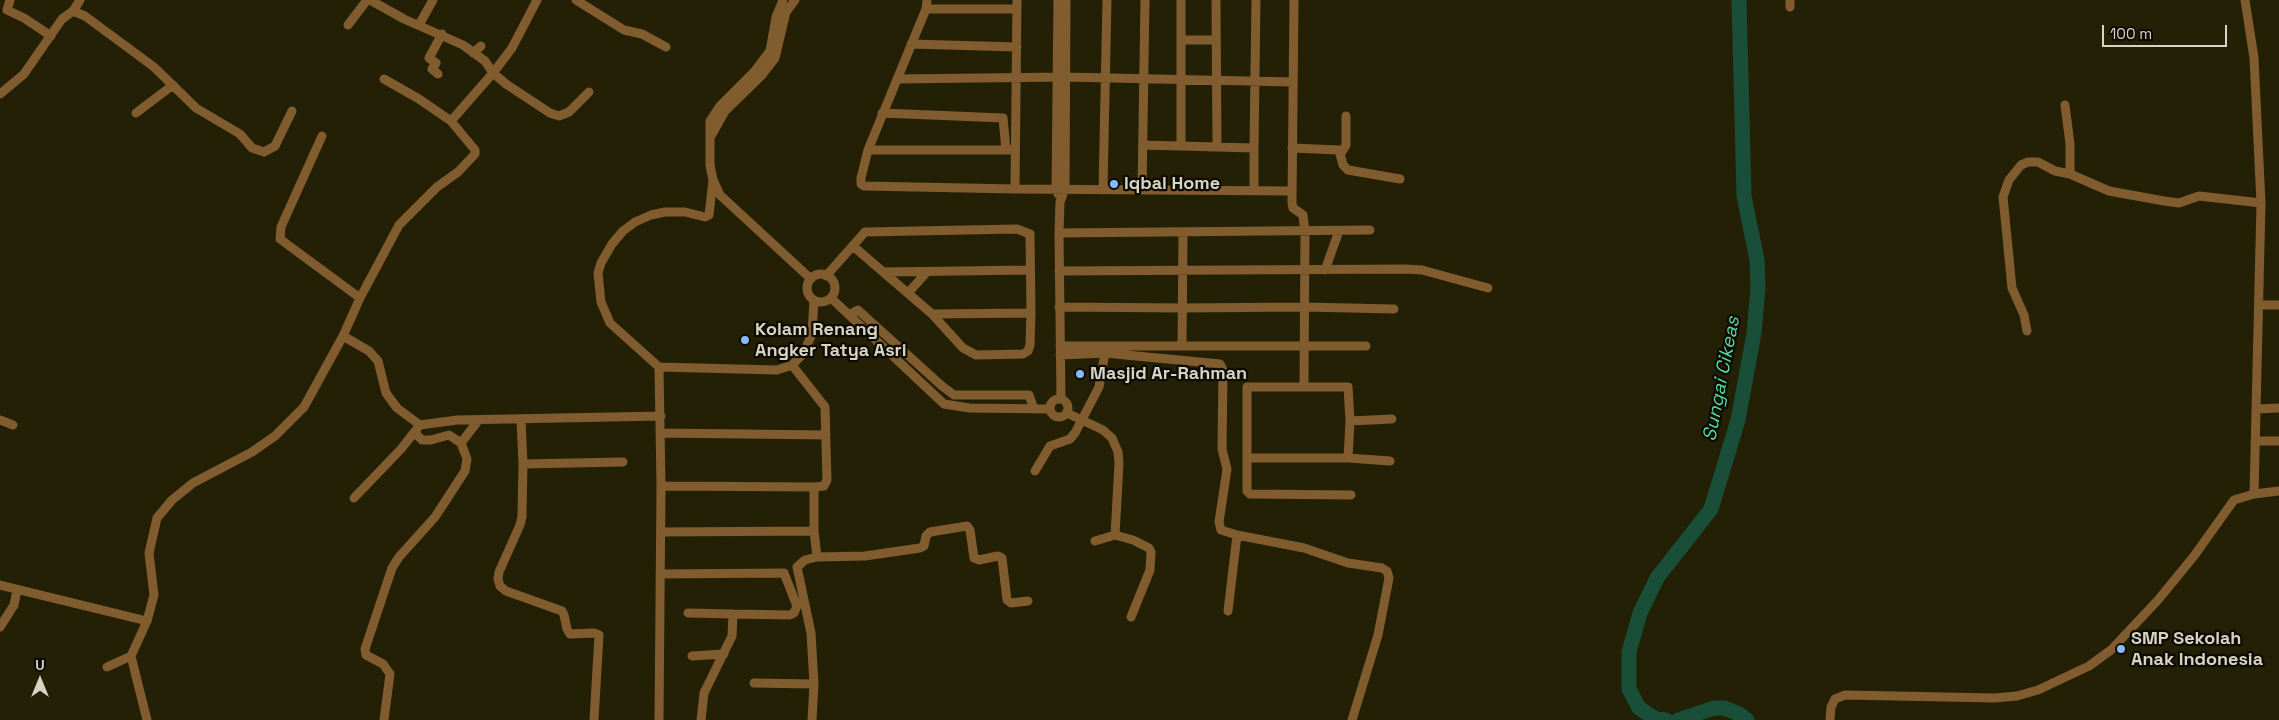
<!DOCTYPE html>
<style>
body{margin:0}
#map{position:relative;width:2279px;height:720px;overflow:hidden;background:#242006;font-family:"Space Grotesk",sans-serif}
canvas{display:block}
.north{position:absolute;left:15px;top:655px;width:50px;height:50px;-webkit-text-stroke:4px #0c0a02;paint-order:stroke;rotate:0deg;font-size:14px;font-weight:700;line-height:20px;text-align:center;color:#d6d4c4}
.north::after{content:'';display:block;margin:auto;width:18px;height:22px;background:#d6d4c4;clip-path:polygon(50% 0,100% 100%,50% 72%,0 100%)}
.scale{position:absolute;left:2102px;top:25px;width:125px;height:22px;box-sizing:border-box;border:2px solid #d6d4c4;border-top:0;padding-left:6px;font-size:15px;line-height:18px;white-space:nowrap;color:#d6d4c4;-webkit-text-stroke:4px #0c0a02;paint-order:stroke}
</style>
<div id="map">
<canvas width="2279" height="720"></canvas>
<div class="north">U</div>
<div class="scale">100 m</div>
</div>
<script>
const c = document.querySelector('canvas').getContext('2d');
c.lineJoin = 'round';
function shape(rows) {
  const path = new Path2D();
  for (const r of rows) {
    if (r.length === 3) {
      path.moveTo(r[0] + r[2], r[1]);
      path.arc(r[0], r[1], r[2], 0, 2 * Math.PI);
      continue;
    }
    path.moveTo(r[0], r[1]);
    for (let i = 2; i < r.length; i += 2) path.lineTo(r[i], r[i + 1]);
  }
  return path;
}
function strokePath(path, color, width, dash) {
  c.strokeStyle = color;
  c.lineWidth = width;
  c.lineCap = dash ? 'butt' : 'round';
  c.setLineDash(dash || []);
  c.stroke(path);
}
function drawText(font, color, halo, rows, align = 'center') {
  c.font = font + ' "Space Grotesk",sans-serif';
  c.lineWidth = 4.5;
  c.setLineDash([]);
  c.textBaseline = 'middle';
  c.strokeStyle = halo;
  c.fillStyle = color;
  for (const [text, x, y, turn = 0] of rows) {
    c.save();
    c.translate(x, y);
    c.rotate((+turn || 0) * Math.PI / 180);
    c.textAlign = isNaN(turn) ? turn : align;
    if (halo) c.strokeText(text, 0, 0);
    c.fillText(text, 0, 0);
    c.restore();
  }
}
const river = shape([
 [1666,720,1656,719,1639,708,1629,689,1629,652,1640,613,1657,578,1711,509,1738,420,1754,333,1758,288,1757,260,1744,196,1739,0],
 [1678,720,1714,708,1724,708,1739,714,1747,720]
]);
const minor = shape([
 [10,0,7,10,24,18,51,36],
 [370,0,404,19,463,45,485,61,493,73,506,84,550,113,559,116,569,112,589,92],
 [576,0,624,30,642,34,666,47],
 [783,0,776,17,770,51,754,72,720,106,710,121,710,165,713,180,720,195,811,279],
 [927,0,926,9,868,150,861,178,861,184,864,186,1015,189,1292,191],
 [1216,0,1217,147],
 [1294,0,1292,203,1293,208,1303,215,1305,232,1304,387],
 [2245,0,2254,58,2261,203,2254,494],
 [1790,7,1790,0],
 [926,9,1017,9],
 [73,11,80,0],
 [348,25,367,0],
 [419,25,433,0],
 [1181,40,1216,40],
 [911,44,1017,47],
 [473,53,481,46],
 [438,74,432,69,436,63,429,58,442,34],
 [384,79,419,99,451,121],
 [897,79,1065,77,1293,82],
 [0,94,24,74,62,19,73,11,85,16,154,67,196,108,240,134,252,148,264,152,275,146,292,111],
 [2065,105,2070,144,2070,174],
 [136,113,173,85],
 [882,113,1003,118,1006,150],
 [322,136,281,227,280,239,360,298],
 [711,136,725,111,762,75,775,58,786,12,795,0],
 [1143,145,1254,148,1256,0],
 [1181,146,1181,0],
 [1254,148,1254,190],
 [1292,148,1339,150,1343,165,1348,170,1400,179],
 [868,150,1012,150],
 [1341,153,1346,145,1346,116],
 [1015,189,1017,0],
 [1103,190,1107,0],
 [1142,190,1145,0],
 [1058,194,1056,189,1058,0],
 [1059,233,1370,230],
 [853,246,932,314,1031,313],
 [1325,270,1339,231],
 [1059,271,1405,269,1422,270,1488,288],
 [884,272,1030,270],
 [821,288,14],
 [826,276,865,232,1017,229,1030,234,1031,313,1030,345,1028,351,1023,354,976,355,963,348,932,314],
 [908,293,926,273],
 [831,298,944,404,969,408,1050,409],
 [2260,305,2279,305],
 [1059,307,1183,308,1304,307,1394,309],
 [849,315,858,310,942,386,954,395,1029,395,1034,409],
 [2027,331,2024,315,2012,288,2003,197,2009,180,2021,165,2028,162,2038,162,2055,171,2070,174,2109,191,2164,201,2179,203,2199,196,2261,203],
 [343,336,369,351,378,361,386,393,397,408,420,425],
 [1060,346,1366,346],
 [1182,346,1183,233],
 [1060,355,1105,353,1220,364,1223,370,1222,449,1227,469,1219,522,1221,530,1237,535,1304,548,1348,563,1382,568,1387,571,1389,578,1378,635,1352,720],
 [792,365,825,407,827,480,824,486,814,487,814,531,817,557,805,560,797,567,811,633,814,684,812,720],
 [659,367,610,323,601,302,598,273,601,263,612,244,623,231,635,222,651,215,665,212,685,212,705,217,709,215,713,180],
 [1059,408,9],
 [1061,399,1059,233,1060,202,1065,189,1066,0],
 [2258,409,2279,408],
 [1067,413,1103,430,1112,438,1118,452,1119,463,1115,535,1133,540,1149,548,1151,552,1150,570,1131,617],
 [0,420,13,425],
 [521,420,523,464,522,516,520,525,499,572,498,579,500,586,506,591,562,611,564,615,567,629,570,634,594,633,599,635,594,720],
 [1350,421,1392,419],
 [415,433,422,440,431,440,449,435,461,443,478,421],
 [661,433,826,435],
 [2255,441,2279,441],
 [1249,458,1348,458,1390,461],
 [1348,458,1350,421,1348,387,1247,387,1247,491,1250,494,1351,495],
 [523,464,623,462],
 [1035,471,1050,446,1070,439,1075,433,1099,387,1105,353],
 [661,486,814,487],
 [354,498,401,449,420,425,457,420,661,416],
 [661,532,814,531],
 [1095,541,1115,535],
 [817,557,865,556,920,548,924,546,926,536,930,532,967,526,970,530,974,558,979,560,998,556,1002,558,1007,600,1011,603,1028,601],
 [660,574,784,573,797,606,794,613,790,615,733,614,732,636,704,693,701,720],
 [0,585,147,621,154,595,149,553,157,518,172,500,193,483,252,452,275,436,304,407,343,336,360,298,399,225,437,187,458,172,475,154,475,150,451,121,493,73,512,48,537,0],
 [1228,611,1237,535],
 [688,613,733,614],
 [0,627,14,605,17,590],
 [131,656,147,720],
 [692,656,724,654],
 [107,667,131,656,147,621],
 [754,683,814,684],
 [384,720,390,674,383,664,366,655,365,649,392,568,399,557,435,517,465,471,467,459,461,443],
 [659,720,661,486,659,367,777,370,792,365,803,354,812,334,814,300],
 [1830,720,1831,707,1835,699,1845,695,1995,698,2017,696,2038,690,2089,666,2111,650,2158,600,2194,556,2234,500,2254,494,2279,491]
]);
const markers = [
 [1114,184,5,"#86bbfb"],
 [745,340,5,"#86bbfb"],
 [1080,374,5,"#86bbfb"],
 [2121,649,5,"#86bbfb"]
];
const poiNames = [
 ["Iqbal Home",1124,184],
 ["Kolam Renang",755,330],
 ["Angker Tatya Asri",755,351],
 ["Masjid Ar-Rahman",1090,374],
 ["SMP Sekolah",2131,639],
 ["Anak Indonesia",2131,660]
];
const waterNames = [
 ["Sungai Cikeas",1722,379,-79]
];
strokePath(river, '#194f38', 15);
strokePath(minor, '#815c2e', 9);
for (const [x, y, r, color] of markers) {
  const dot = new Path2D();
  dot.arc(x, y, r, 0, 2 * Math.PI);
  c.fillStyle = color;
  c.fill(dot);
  strokePath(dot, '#0c0a02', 2);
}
drawText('bold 18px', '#d6d4c4', '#0c0a02', poiNames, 'left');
drawText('italic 19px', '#54dda3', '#0c0a02', waterNames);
</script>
